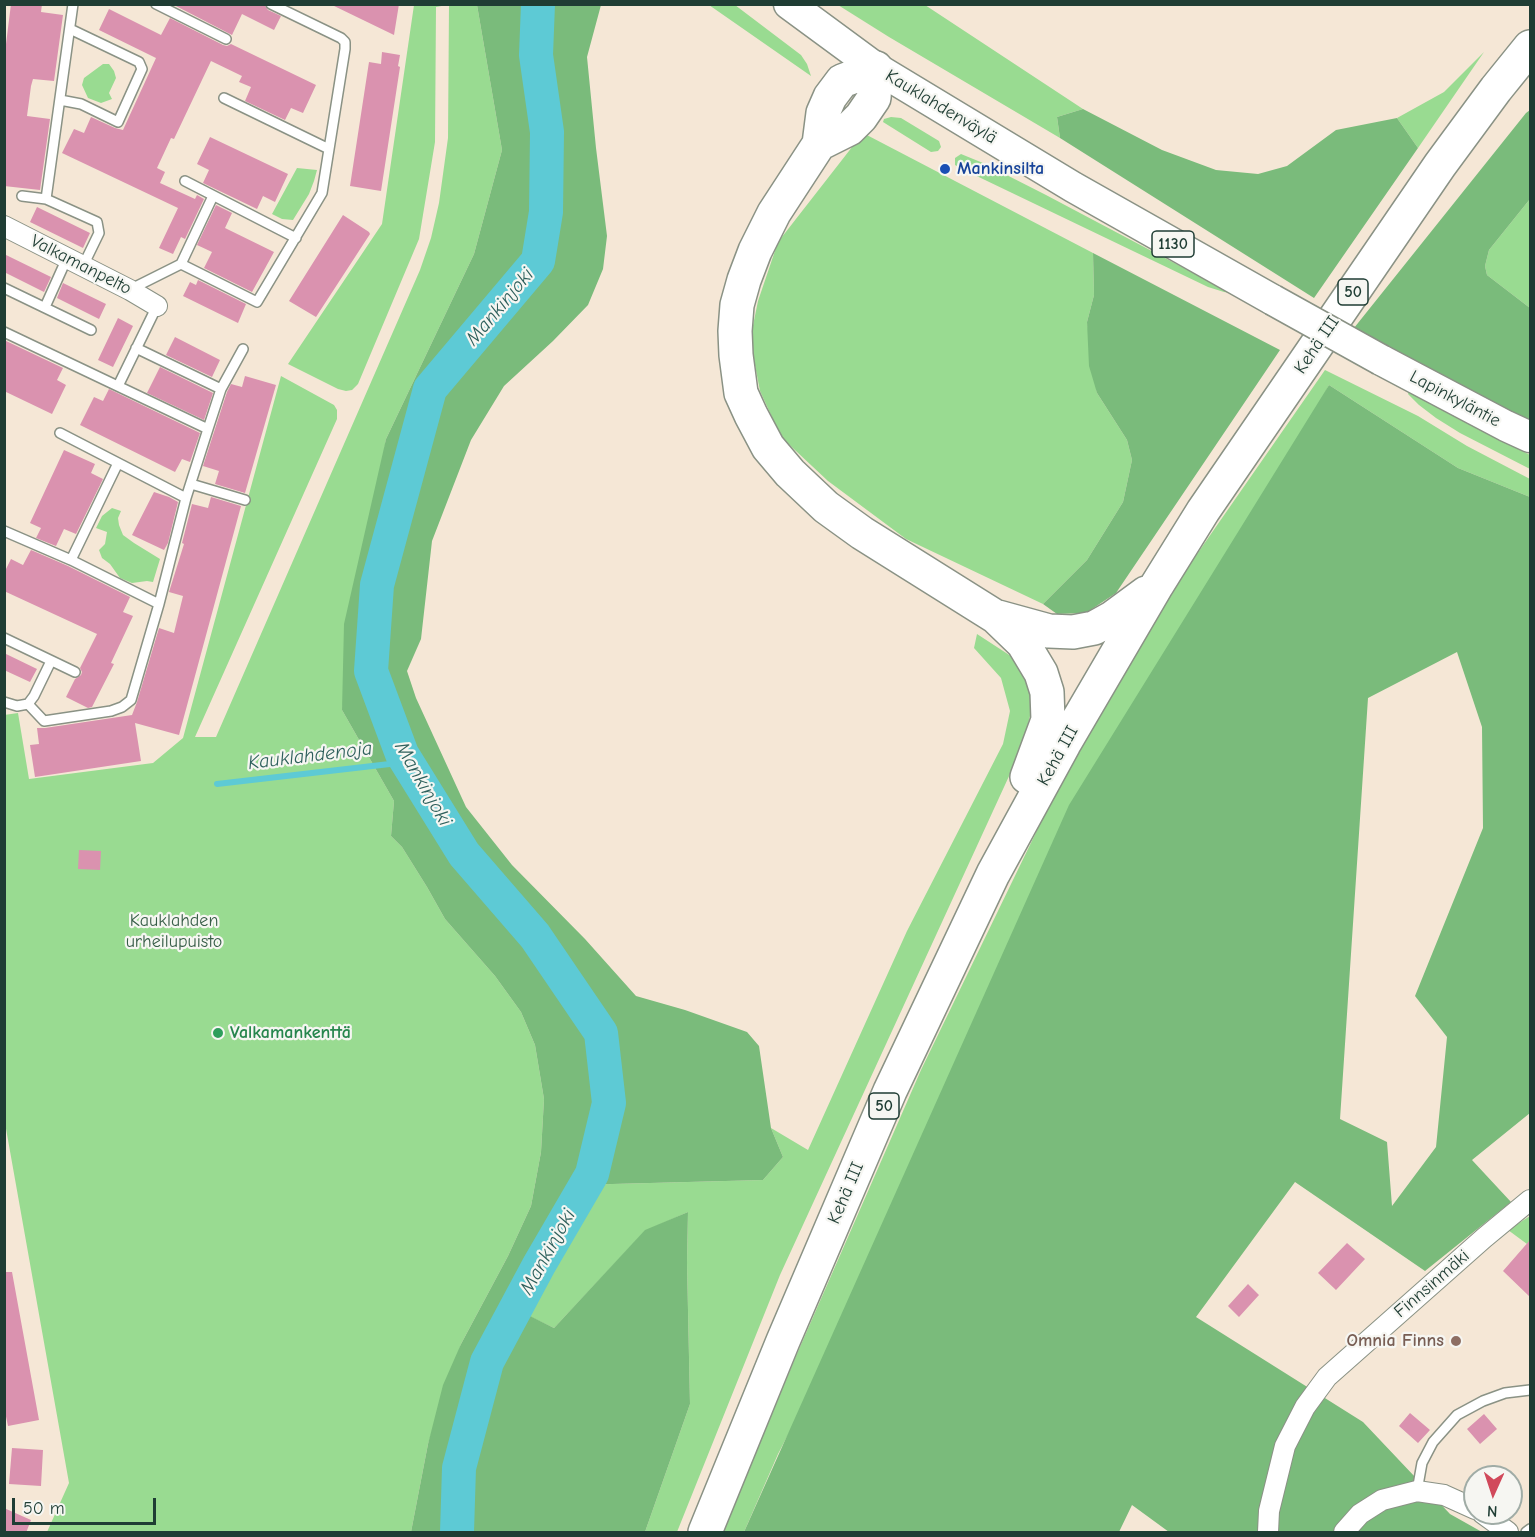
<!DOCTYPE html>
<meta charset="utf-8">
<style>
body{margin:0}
#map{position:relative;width:1535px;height:1537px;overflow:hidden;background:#f5e7d6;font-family:"Comic Neue",sans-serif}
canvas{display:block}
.frame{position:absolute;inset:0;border:6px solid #1f3d34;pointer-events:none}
.north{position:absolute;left:1463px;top:1465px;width:60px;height:60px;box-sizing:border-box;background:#f6f6f2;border:2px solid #a0aca6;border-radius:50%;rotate:183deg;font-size:16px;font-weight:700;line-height:24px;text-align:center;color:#1f3d34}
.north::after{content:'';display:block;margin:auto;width:21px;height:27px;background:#d1495b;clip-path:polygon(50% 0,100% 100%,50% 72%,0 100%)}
.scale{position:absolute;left:12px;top:1498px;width:144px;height:27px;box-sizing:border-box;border:3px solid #1f3d34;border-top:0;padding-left:8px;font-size:18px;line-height:21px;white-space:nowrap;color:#1f3d34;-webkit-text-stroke:4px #f6f6f2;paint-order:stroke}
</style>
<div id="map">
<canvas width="1535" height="1537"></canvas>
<div class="frame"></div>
<div class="north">N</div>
<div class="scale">50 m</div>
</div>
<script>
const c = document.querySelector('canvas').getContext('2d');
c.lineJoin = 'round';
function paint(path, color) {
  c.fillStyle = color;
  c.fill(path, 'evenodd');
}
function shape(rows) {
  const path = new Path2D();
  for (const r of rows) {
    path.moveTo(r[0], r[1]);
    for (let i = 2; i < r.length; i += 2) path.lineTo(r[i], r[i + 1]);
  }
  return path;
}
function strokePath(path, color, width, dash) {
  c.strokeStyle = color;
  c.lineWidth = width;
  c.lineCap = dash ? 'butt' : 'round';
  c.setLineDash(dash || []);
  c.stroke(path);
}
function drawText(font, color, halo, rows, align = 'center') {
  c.font = font + ' "Comic Neue",sans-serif';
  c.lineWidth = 4.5;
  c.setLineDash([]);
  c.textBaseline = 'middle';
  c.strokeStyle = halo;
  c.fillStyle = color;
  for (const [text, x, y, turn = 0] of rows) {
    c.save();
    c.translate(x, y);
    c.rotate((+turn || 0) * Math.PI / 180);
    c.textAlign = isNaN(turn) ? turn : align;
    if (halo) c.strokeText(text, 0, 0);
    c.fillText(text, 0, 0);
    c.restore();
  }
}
const green = shape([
 [414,5,447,5,436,7,435,142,419,239,358,384,352,390,346,391,338,389,288,364,382,224],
 [449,5,477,5,502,150,474,254,386,439,342,710,394,801,391,836,402,847,427,887,445,919,495,976,521,1012,535,1045,544,1099,541,1152,531,1206,508,1256,461,1344,428,1444,411,1532,47,1532,69,1483,5,1123,4,715,18,713,29,779,153,763,183,738,281,376,334,405,337,410,337,419,195,737,216,737,420,270,431,238,439,203,448,138],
 [709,5,735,5,801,55,807,64,811,76],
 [838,5,925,5,1083,109,1057,117,1060,138,889,37],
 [1484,52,1418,148,1397,118,1444,92],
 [103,64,109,64,114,71,116,78,109,93,112,99,101,103,88,98,82,85,84,78],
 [891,117,901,118,939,141,941,147,938,151,931,152,883,122,884,119],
 [863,133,1093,253,1094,295,1087,322,1097,393,1127,440,1132,460,1123,502,1087,560,1043,604,906,539,828,481,781,437,760,391,750,340,758,301,778,242],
 [961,154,983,163,1046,195,1231,293,1224,292,1208,287,960,168,955,165,955,158],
 [297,168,317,170,314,181,309,194,293,220,282,219,272,214],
 [1530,199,1530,308,1487,275,1485,266,1489,250],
 [1325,370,1418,416,1467,446,1530,479,1530,497,1458,468,1329,385,778,1454,744,1532,723,1532,796,1356,921,1070,1058,787,1172,590],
 [1409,391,1530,455,1530,469,1460,433,1436,418,1419,405,1408,394],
 [112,508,121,511,118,518,119,525,123,535,134,543,160,559,153,582,147,581,132,583,120,578,110,564,102,558,99,550,105,544,107,532,96,528,102,516],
 [977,634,1020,662,1033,705,1021,750,780,1275,677,1532,645,1532,690,1404,687,1263,688,1212,645,1231,554,1328,510,1307,575,1185,763,1180,783,1157,771,1128,808,1150,907,931,1003,744,1010,711,1001,678,974,648],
 [1530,1216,1530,1241,1527,1244,1508,1230]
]);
const forest = shape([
 [477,5,601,5,587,57,596,148,607,236,603,269,588,305,553,341,504,386,471,440,432,541,421,639,407,671,416,698,466,807,512,865,585,939,636,996,685,1010,747,1032,759,1046,771,1128,783,1157,763,1180,575,1185,510,1306,554,1328,645,1230,688,1212,687,1263,690,1404,645,1532,411,1532,428,1444,443,1385,461,1344,508,1256,531,1206,541,1152,544,1099,535,1045,521,1012,495,976,445,919,427,887,402,847,391,836,394,801,342,710,344,624,386,439,474,254,502,150],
 [1083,109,1162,150,1216,170,1258,174,1287,166,1336,130,1397,118,1418,148,1314,298,1060,138,1057,117],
 [1530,110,1530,199,1489,250,1485,266,1487,275,1530,308,1530,421,1464,390,1354,328,1526,113],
 [1093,253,1280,350,1116,593,1086,613,1057,614,1043,604,1087,560,1123,502,1132,460,1127,440,1097,393,1089,366,1087,322,1094,295],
 [1329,385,1458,468,1530,497,1530,1113,1472,1160,1511,1202,1425,1271,1295,1182,1196,1317,1363,1422,1450,1514,1482,1532,1169,1532,1132,1505,1119,1532,744,1532,1069,805],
 [1457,652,1482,727,1483,828,1415,996,1447,1037,1436,1147,1392,1206,1387,1142,1340,1119,1368,698]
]);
const stream = shape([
 [217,784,407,762]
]);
const river = shape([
 [457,1532,459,1468,487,1362,539,1265,592,1174,609,1103,601,1033,535,936,464,854,402,754,371,671,377,585,430,389,538,261,546,212,547,132,536,55,538,4]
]);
const building = shape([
 [11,4,42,4,41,12,63,15,54,81,33,79,31,86,27,116,50,119,40,190,4,186,4,60],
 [177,4,264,4,268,10,281,16,274,30,242,14,232,35,176,6],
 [330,4,399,4,394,35],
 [109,9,161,35,170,18,223,45,227,46,231,44,316,85,303,113,291,108,285,120,245,101,251,87,239,82,242,76,211,61,174,139,171,138,157,168,165,172,160,183,195,199,197,195,204,199,185,239,181,237,173,254,159,248,178,208,62,153,74,129,84,133,91,117,115,128,123,130,156,58,99,30],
 [382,52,400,55,398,66,400,67,381,191,350,186,369,62,381,64],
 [210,137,288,174,275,202,263,196,257,209,203,183,209,170,197,164],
 [216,205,232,213,225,228,274,252,252,292,204,268,212,252,197,245],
 [37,207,90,233,83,248,30,222],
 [343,215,369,232,370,234,316,317,289,301],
 [4,254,51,277,44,292,4,272],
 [198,280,246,304,238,323,183,296,190,282,196,285],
 [63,283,106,304,99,319,57,298],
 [118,318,133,326,113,367,98,360],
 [175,337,220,360,212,377,166,355],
 [4,340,63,368,57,380,66,385,52,414,4,391],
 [160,367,213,393,204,420,147,393],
 [245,376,276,385,245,493,215,484,219,471,203,466,227,392,231,384,242,387],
 [109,389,200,433,190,462,182,459,175,472,80,425,94,397,103,401],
 [64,450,95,464,91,473,103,479,76,534,64,529,56,546,36,538,41,528,30,523],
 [154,492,169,497,178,502,168,543,164,550,132,535],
 [211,497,241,506,179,735,135,723,141,761,35,777,30,745,39,744,37,728,45,728,132,715,137,702,159,628,174,633,183,596,169,592,184,544,182,543,192,504,208,508],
 [31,550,68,566,130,597,123,612,133,616,111,663,114,664,92,707,88,708,66,697,75,679,81,675,82,672,80,668,97,634,4,591,4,573,11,559,23,565],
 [4,653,37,669,30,682,4,670],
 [79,850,101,851,100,870,78,869],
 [1530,1240,1530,1297,1503,1271],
 [1347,1243,1365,1259,1336,1290,1318,1273],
 [4,1272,12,1272,39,1420,8,1426,4,1407],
 [1248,1284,1259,1295,1239,1317,1228,1306],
 [1410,1413,1430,1430,1418,1443,1399,1426],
 [1484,1414,1497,1429,1480,1444,1467,1429],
 [12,1448,43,1450,41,1486,9,1484],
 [4,1508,31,1520,26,1533,4,1533]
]);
const lane = shape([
 [156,4,226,39],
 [224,98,329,149],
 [60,100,81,104,118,122,142,69,139,62,70,29],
 [185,181,296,238],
 [22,196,46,199,97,222,99,233,83,266],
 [46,199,73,4],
 [181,264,213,196],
 [4,288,91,330],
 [131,289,181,264,257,302,322,193,345,49,345,42,341,38,271,4],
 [45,307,67,258],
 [4,332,208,429],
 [136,348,221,389],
 [118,386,157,306],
 [60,433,186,498],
 [191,484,245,500],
 [4,531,71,560,159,604],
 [71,560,118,463],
 [4,638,75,672],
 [4,702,17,706,28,704,34,696,51,661],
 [28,704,44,721,111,711,122,707,131,700,159,604,186,498,208,429,221,389,243,349],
 [1417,1491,1422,1463,1433,1442,1457,1415,1483,1401,1505,1393,1530,1390],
 [1526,1532,1530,1529]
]);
const street = shape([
 [4,226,130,290,157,306],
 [1482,1513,1508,1532],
 [1268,1532,1269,1511,1285,1446,1305,1407,1327,1377,1484,1238,1530,1200],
 [1344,1532,1360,1514,1382,1500,1417,1491,1444,1495,1475,1509]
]);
const primary = shape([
 [789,4,876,68,1073,187,1273,300],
 [1381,360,1506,426,1530,437]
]);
const highway = shape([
 [819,144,849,129,861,117,874,98,876,68,842,81,830,97,823,113,819,144,774,213,755,251,744,280,737,305,735,331,736,355,741,393,751,415,768,447,790,473,826,507,862,533,996,617,1023,643,1041,673,1047,692,1048,720,1027,777],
 [998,617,1049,631,1073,632,1094,628,1112,618,1146,593],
 [705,1532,783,1341,890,1091,993,874,1064,744,1157,585,1203,511,1440,165,1496,89,1530,47]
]);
const primaryBridge = shape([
 [1273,300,1381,360]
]);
const markers = [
 [945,169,6,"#1a4fb4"],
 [218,1033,6,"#2e9e5b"],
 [1456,1341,6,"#8d6e63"]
];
const shields = [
 [1173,244,42],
 [1353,292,30],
 [884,1106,30]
];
const shieldNames = [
 ["1130",1173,244],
 ["50",1353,292],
 ["50",884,1106]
];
const streetNames = [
 ["Kauklahdenväylä",941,107,31],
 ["Valkamanpelto",81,265,27],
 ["Kehä III",1317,345,-56],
 ["Lapinkyläntie",1455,399,28],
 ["Kehä III",1058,756,-61],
 ["Kehä III",846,1193,-67],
 ["Finnsinmäki",1432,1284,-41]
];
const transitNames = [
 ["Mankinsilta",957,169]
];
const parkNames = [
 ["Kauklahden",174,921],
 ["urheilupuisto",174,942]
];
const leisureNames = [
 ["Valkamankenttä",230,1033]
];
const educationNames = [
 ["Omnia Finns",1444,1341]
];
const waterNames = [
 ["Mankinjoki",500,307,-50],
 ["Kauklahdenoja",310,756,-7],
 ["Mankinjoki",423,784,60],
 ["Mankinjoki",548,1252,-61]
];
paint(green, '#99db91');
paint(forest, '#7abb7b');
strokePath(stream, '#5dcad5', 6);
strokePath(river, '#5dcad5', 34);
paint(building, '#da92af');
strokePath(lane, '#8a9285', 12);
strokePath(street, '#8a9285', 22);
strokePath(primary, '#8a9285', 33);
strokePath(highway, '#8a9285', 36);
strokePath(lane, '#fff', 9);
strokePath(street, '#fff', 20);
strokePath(primary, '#fff', 30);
strokePath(highway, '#fff', 33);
strokePath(primaryBridge, '#8a9285', 33, []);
strokePath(primaryBridge, '#fff', 30);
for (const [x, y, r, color] of markers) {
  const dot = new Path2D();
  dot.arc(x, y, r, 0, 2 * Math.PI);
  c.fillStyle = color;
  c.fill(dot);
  strokePath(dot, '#f6f6f2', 2);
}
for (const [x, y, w] of shields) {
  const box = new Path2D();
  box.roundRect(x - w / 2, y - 13, w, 26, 4.5);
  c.fillStyle = '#f6f6f2';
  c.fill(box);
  strokePath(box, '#1f3d34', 1.5);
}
drawText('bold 16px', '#1f3d34', null, shieldNames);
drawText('18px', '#1f3d34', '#f6f6f2', streetNames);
drawText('bold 18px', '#164399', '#f6f6f2', transitNames, 'left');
drawText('18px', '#375d47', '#f6f6f2', parkNames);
drawText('bold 18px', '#27864d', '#f6f6f2', leisureNames, 'left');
drawText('bold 18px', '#785e54', '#f6f6f2', educationNames, 'right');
drawText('italic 20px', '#2e605c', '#f6f6f2', waterNames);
</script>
